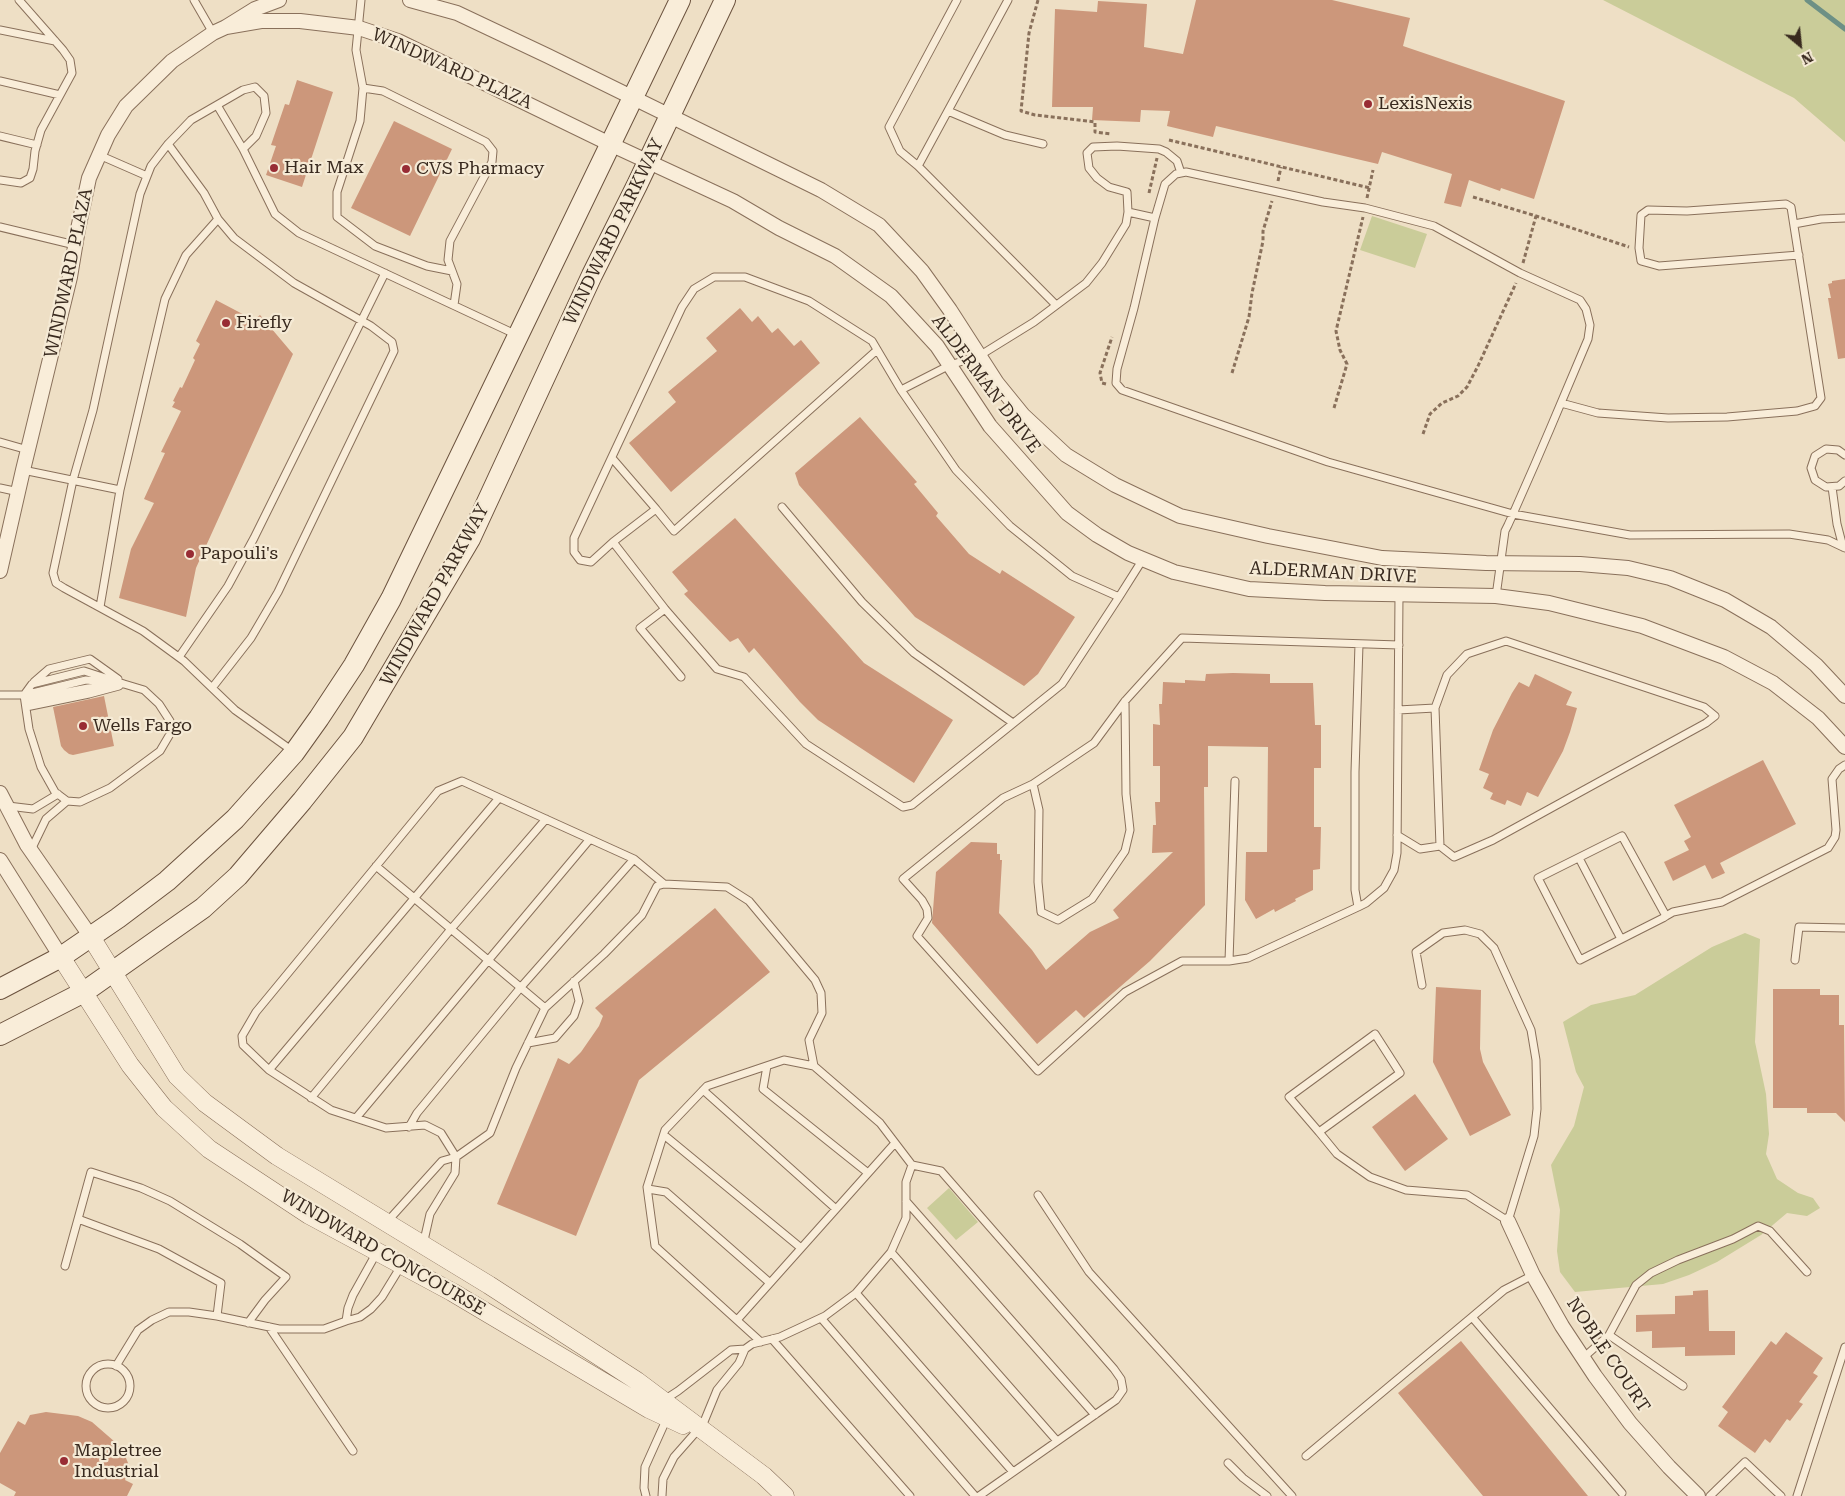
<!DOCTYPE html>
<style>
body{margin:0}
#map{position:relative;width:1845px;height:1496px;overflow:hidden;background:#eedfc5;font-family:"Roboto Serif",serif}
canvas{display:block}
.north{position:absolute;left:1775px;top:20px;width:50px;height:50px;-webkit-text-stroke:4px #f5ead5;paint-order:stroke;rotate:152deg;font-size:14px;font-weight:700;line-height:20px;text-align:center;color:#392a1f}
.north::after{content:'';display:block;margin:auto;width:18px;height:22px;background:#392a1f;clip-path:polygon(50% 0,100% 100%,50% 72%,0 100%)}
</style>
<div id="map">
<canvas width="1845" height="1496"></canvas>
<div class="north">N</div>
</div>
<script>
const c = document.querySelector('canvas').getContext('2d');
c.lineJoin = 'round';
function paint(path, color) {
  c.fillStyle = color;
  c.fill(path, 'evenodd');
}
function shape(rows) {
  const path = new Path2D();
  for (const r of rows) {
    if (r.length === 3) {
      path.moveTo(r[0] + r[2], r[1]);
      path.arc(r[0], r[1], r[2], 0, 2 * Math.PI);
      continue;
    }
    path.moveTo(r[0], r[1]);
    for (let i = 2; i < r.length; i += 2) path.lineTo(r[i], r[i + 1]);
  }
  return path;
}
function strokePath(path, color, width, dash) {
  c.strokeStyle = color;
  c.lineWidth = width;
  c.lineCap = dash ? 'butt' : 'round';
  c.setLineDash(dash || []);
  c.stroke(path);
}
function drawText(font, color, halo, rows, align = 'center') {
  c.font = font + ' "Roboto Serif",serif';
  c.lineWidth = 4.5;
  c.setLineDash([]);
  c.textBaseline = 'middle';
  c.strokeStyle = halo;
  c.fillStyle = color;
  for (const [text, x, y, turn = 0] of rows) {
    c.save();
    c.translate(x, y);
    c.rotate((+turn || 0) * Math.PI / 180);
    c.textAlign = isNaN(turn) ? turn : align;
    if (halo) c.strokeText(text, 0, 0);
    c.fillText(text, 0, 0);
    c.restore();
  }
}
const green = shape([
 [1603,0,1845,0,1845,142,1794,98],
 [1372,216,1427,234,1415,268,1360,250],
 [1745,933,1760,939,1755,1042,1766,1094,1769,1134,1766,1154,1777,1179,1798,1193,1813,1198,1820,1208,1807,1216,1787,1213,1761,1235,1717,1262,1689,1275,1663,1284,1575,1292,1560,1272,1557,1251,1560,1210,1551,1165,1574,1126,1584,1087,1576,1072,1563,1022,1591,1005,1635,995,1712,947],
 [949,1188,978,1222,956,1240,927,1208]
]);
const stream = shape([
 [1807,0,1845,29]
]);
const building = shape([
 [1196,0,1332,0,1410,18,1403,46,1565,101,1534,199,1501,188,1500,191,1469,180,1461,207,1444,203,1452,174,1382,152,1378,164,1216,126,1213,137,1167,126,1170,111,1141,110,1140,122,1092,120,1093,107,1052,107,1055,9,1097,12,1098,1,1147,4,1144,47,1183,54],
 [297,80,333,92,302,187,266,175,276,146,271,145,285,104,289,105],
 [394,121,452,149,410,236,351,208],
 [1845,279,1845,358,1838,359,1828,298,1831,298,1828,284,1832,283,1832,281],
 [216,300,254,320,260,315,293,354,196,568,186,617,119,598,131,549,154,503,144,499,165,453,161,452,181,411,172,407,175,402,173,401,180,387,182,388,195,360,193,358,200,344,196,341],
 [740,308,752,322,758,316,772,333,778,328,794,346,801,340,820,363,671,492,629,443,676,402,668,392,717,351,706,338],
 [860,417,917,482,914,484,938,513,936,516,969,554,1000,574,1002,570,1075,617,1038,674,1024,686,915,617,799,485,795,473],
 [735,518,864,663,953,720,914,783,818,720,800,702,754,648,749,653,738,638,730,642,684,594,688,591,672,572],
 [1233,673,1270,674,1270,683,1313,683,1315,725,1321,725,1321,768,1314,768,1314,827,1321,827,1320,869,1313,870,1313,890,1295,899,1296,901,1275,912,1274,909,1256,919,1245,900,1246,852,1267,852,1268,747,1208,746,1208,787,1204,787,1205,905,1150,961,1084,1018,1076,1010,1037,1044,932,923,936,872,971,842,997,843,997,854,1000,854,1000,860,1002,860,999,913,1032,950,1046,970,1090,932,1119,918,1113,910,1173,852,1152,853,1153,825,1156,825,1155,802,1160,802,1160,766,1153,766,1153,724,1160,725,1159,704,1162,704,1163,682,1185,683,1185,680,1205,681,1206,674],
 [1535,674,1572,692,1566,705,1577,708,1570,732,1563,751,1538,797,1527,792,1521,806,1507,800,1505,805,1490,799,1493,793,1483,788,1489,774,1479,770,1493,730,1512,693,1519,682,1529,687],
 [104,696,114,746,73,755,69,754,64,750,61,746,53,707],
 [1763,760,1796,824,1720,863,1725,873,1712,879,1705,865,1673,881,1664,862,1689,850,1684,841,1691,837,1674,805],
 [715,908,770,972,639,1080,576,1236,497,1204,558,1058,569,1064,581,1052,599,1026,603,1016,595,1008],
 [1436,987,1481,990,1480,1049,1483,1062,1511,1115,1470,1136,1433,1062],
 [1773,989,1820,989,1820,995,1839,995,1839,1025,1844,1025,1845,1122,1836,1113,1807,1113,1807,1108,1773,1108],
 [1415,1094,1448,1139,1405,1171,1372,1127],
 [1708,1290,1709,1331,1735,1331,1735,1355,1685,1356,1685,1347,1652,1348,1652,1331,1636,1332,1636,1315,1675,1314,1675,1296,1693,1295,1693,1291],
 [1786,1332,1823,1358,1813,1373,1818,1376,1799,1402,1803,1404,1790,1421,1787,1419,1770,1443,1765,1439,1755,1453,1718,1426,1728,1412,1722,1407,1771,1341,1776,1345],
 [1461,1341,1588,1496,1483,1496,1398,1393],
 [46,1412,78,1416,92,1422,115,1442,124,1453,130,1468,125,1480,133,1484,127,1496,14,1496,16,1492,0,1483,0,1453,18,1421,25,1425,30,1415]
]);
const path = shape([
 [1038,0,1029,33,1021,111,1035,115,1095,122,1095,132,1111,134],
 [1169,140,1370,188],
 [1278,181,1281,167],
 [1149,193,1157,158],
 [1473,197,1536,216,1629,247],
 [1367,198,1373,170],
 [1523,263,1536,216],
 [1232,373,1249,317,1252,293,1263,241,1263,231,1272,201],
 [1106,384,1102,383,1100,373,1112,337],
 [1334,408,1347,364,1340,350,1336,331,1363,217],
 [1423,434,1430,414,1442,403,1458,396,1467,387,1478,366,1516,283]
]);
const service = shape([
 [194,0,213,33],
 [361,0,356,50,363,88,360,121,337,192,337,217,375,246,427,266,452,271],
 [957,0,889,127,900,151,918,166,1056,305],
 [0,30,55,41],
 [0,81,60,95],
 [363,88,383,91,486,142,493,151,492,162,450,241,448,260,457,284,454,305],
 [217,105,243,149,275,214,299,233,517,335],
 [948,111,1005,135,1043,144],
 [0,136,37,145],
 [168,144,204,193,218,219,234,238,294,283,371,326,392,342,394,351,278,592,251,638,212,688],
 [243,149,256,136,266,113,264,96,255,87,243,90,191,120,168,144,151,166,140,194,93,410,73,480,53,573,56,583,64,588,143,631,184,661,235,710,294,752],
 [99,155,147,176],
 [918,166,1008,0],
 [0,180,21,183,30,178,33,169,35,151,41,130,72,73,70,60,63,50,19,0],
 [1155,218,1128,212,1127,192,1109,187,1097,178,1089,168,1087,153,1093,147,1117,146,1159,149,1166,152,1177,161,1181,173],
 [1794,224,1821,219,1845,218],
 [0,227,75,245],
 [901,390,950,365,979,356,1034,322,1086,283,1102,263,1126,224,1128,212],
 [1561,403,1598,413,1668,418,1727,417,1797,411,1815,406,1821,398,1791,207,1786,204,1687,211,1648,210,1641,215,1639,248,1641,261,1659,266,1799,255],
 [0,442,28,450],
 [1845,455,1838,450,1826,449,1815,456,1811,468,1815,480,1826,487,1839,486,1845,481],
 [612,458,656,509],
 [23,470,120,490],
 [1832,487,1837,524,1843,547],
 [0,488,19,492],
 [782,507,862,602,914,653,1013,723],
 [613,542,656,509,674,531,877,350],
 [1496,596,1505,531,1508,525,1513,514,1535,464,1550,429,1588,339,1590,325,1586,309,1580,300,1520,273,1434,226,1365,208,1323,202,1186,172,1176,174,1165,184,1155,218,1134,308,1117,369,1116,383,1122,390,1328,462,1513,514,1630,535,1789,534,1828,540,1845,548],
 [1119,597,1072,576,1010,526,956,470,901,390,872,341,809,301,745,277,714,277,694,289,682,307,574,538,574,552,580,560,591,562,613,542,665,609,717,669,744,677,806,744,903,807,912,805,1062,684,1119,597,1143,559],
 [100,607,120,490,165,299,186,255,218,219],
 [665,609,640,628,681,677],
 [179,657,228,586,254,538,385,273],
 [34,682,49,669,90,659,118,679],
 [0,695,24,695,86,680,124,684,144,690,159,704,170,721,170,734,160,751,110,788,80,802,67,801,55,792,41,767,29,729,24,695,32,684,84,671,124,684],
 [25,700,88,688,107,686],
 [26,707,89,694,119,686],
 [1398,710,1435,708,1447,675,1467,654,1506,641,1704,707,1715,716,1706,723,1493,840,1454,857,1440,846],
 [1235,781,1229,961,1248,958,1358,907,1366,903,1384,888,1394,870,1397,853,1399,595],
 [1033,784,1039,810,1038,882,1041,912,1058,920,1092,899,1125,851,1130,830,1126,794,1125,701],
 [8,806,33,809,58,794],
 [1397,835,1420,849,1440,846,1435,708],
 [31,850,46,819,67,801],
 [1579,858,1621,939],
 [376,866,545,1008],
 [664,884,634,859,462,781,438,791,256,1012,242,1036,243,1045,269,1070,331,1110,386,1128,425,1125,441,1133,456,1157,490,1133,516,1068,545,1008,604,954,642,915,657,886,664,884,727,887,749,901,815,980,821,993,822,1013,809,1040,814,1066],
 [1358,907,1355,890,1355,772,1359,644],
 [1666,916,1622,836,1538,878,1580,960,1663,918,1666,916,1673,912,1722,902,1828,848,1835,837,1836,830,1832,779,1839,769,1845,765],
 [1795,960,1799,927,1845,928],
 [1229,961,1182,961,1125,992,1038,1071,917,936,928,918,927,909,922,900,903,879,1003,798,1033,784,1094,743,1125,701,1182,638,1399,645],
 [528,1043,555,1038,574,1016,579,1001,574,981],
 [767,1066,763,1089,868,1173],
 [269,1070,499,798],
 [703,1090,836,1209],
 [311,1098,451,929,546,819],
 [356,1118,590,839],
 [409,1127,417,1113,521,987,634,859],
 [1319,1132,1400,1073,1375,1034,1289,1097,1319,1132,1337,1154,1370,1177,1406,1190,1467,1195,1508,1221,1534,1136,1537,1109,1536,1060,1531,1030,1494,948,1480,934,1465,930,1443,933,1416,952,1422,985],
 [664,1135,801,1248],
 [648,1189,666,1192,770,1283],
 [1038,1195,1089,1272,1292,1496],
 [906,1201,1095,1415],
 [78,1219,159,1249,221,1283,217,1316],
 [386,1223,442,1161,456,1157,455,1173,430,1214,423,1245],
 [377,1252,353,1295,348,1308,346,1321,360,1317,371,1309,382,1297,401,1266],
 [891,1252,1057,1441],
 [65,1266,91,1172,141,1188,170,1201,240,1244,286,1277,265,1300,248,1323],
 [1533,1275,1504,1290,1472,1317,1622,1493],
 [856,1293,1013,1472],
 [821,1318,975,1496],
 [737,1320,895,1143],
 [269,1327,353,1451],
 [1609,1335,1683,1386],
 [772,1339,910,1496],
 [761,1342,655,1246,647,1187,665,1130,707,1086,784,1060,814,1066,880,1123,912,1165],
 [745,1349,752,1344,780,1337,825,1316,856,1293,891,1252,906,1218,906,1182,912,1165,941,1171,1114,1369,1121,1379,1123,1390,1116,1400,979,1496],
 [1583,1358,1609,1335,1636,1285,1651,1273,1678,1260,1733,1239,1758,1226,1770,1231,1807,1272],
 [108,1386,22],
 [116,1366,138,1330,152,1320,169,1312,189,1312,217,1316,279,1329,324,1329,346,1321],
 [664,1400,678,1391,731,1350,745,1349,739,1363,717,1390,701,1429],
 [1306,1456,1472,1317],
 [1228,1463,1243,1478,1267,1496],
 [646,1496,644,1488,645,1467,667,1418],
 [662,1496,663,1479,674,1457,696,1432],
 [1710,1496,1745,1462,1781,1496],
 [1797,1496,1845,1347]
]);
const minor = shape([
 [410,0,457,13,548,56,821,190,879,225,922,271,950,310,997,383,1023,415,1066,455,1115,485,1180,516,1268,536,1382,558,1486,563,1580,564,1628,568,1670,578,1725,600,1771,627,1816,665,1845,696],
 [226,27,261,21,300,21,359,28,398,41,610,144,733,201,779,228,835,256,891,296,937,346,990,426,1067,513,1097,535,1128,553,1174,572,1249,589,1325,593,1496,596,1549,603,1642,626,1724,657,1773,683,1818,718,1845,747],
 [0,571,23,470,70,277,78,229,89,178,108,135,126,106,172,61,213,33,226,27,255,9,279,0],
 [0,793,27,845,91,937],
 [0,860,61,957],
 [1508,1221,1533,1275,1562,1326,1595,1376,1630,1423,1669,1467,1698,1496]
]);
const tertiary = shape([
 [91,937,177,1076,205,1103,277,1156,489,1285,637,1381,764,1476,785,1496],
 [61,957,130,1065,164,1108,209,1149,309,1215,452,1292,649,1409,683,1425]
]);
const secondary = shape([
 [0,989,61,957,118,918,167,881,235,819,294,753,319,718,354,665,391,599,680,0],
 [0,1035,84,992,203,908,238,876,302,801,353,737,470,539,592,275,637,185,725,0]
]);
const markers = [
 [1368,104,5,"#982c34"],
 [274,168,5,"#982c34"],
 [406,169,5,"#982c34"],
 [226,323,5,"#982c34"],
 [190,554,5,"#982c34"],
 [83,726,5,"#982c34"],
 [64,1461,5,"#982c34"]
];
const streetNames = [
 ["WINDWARD PLAZA",452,69,24],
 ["WINDWARD PARKWAY",614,232,-64],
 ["WINDWARD PLAZA",69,273,-78],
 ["ALDERMAN DRIVE",986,384,53],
 ["ALDERMAN DRIVE",1333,573,3],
 ["WINDWARD PARKWAY",435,595,-61],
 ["WINDWARD CONCOURSE",383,1253,30],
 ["NOBLE COURT",1608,1355,56]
];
const poiNames = [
 ["LexisNexis",1378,104],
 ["Hair Max",284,168],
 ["CVS Pharmacy",416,169],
 ["Firefly",236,323],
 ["Papouli's",200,554],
 ["Wells Fargo",93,726],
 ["Mapletree",74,1451],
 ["Industrial",74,1472]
];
paint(green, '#cacc99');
strokePath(stream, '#6d9085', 5);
paint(building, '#cc977b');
strokePath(service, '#89705b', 9);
strokePath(minor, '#89705b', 16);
strokePath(tertiary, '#89705b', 19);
strokePath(secondary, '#6b523e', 22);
strokePath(path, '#89705b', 3, [4, 2.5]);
strokePath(service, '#f9edd9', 7);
strokePath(minor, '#f9edd9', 14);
strokePath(tertiary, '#f9edd9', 18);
strokePath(secondary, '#f9edd9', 20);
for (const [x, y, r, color] of markers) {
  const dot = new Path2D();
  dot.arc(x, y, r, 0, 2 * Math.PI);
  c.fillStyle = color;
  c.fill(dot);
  strokePath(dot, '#f5ead5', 2);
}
drawText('18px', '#392a1f', '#f5ead5', streetNames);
drawText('18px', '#392a1f', '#f5ead5', poiNames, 'left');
</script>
